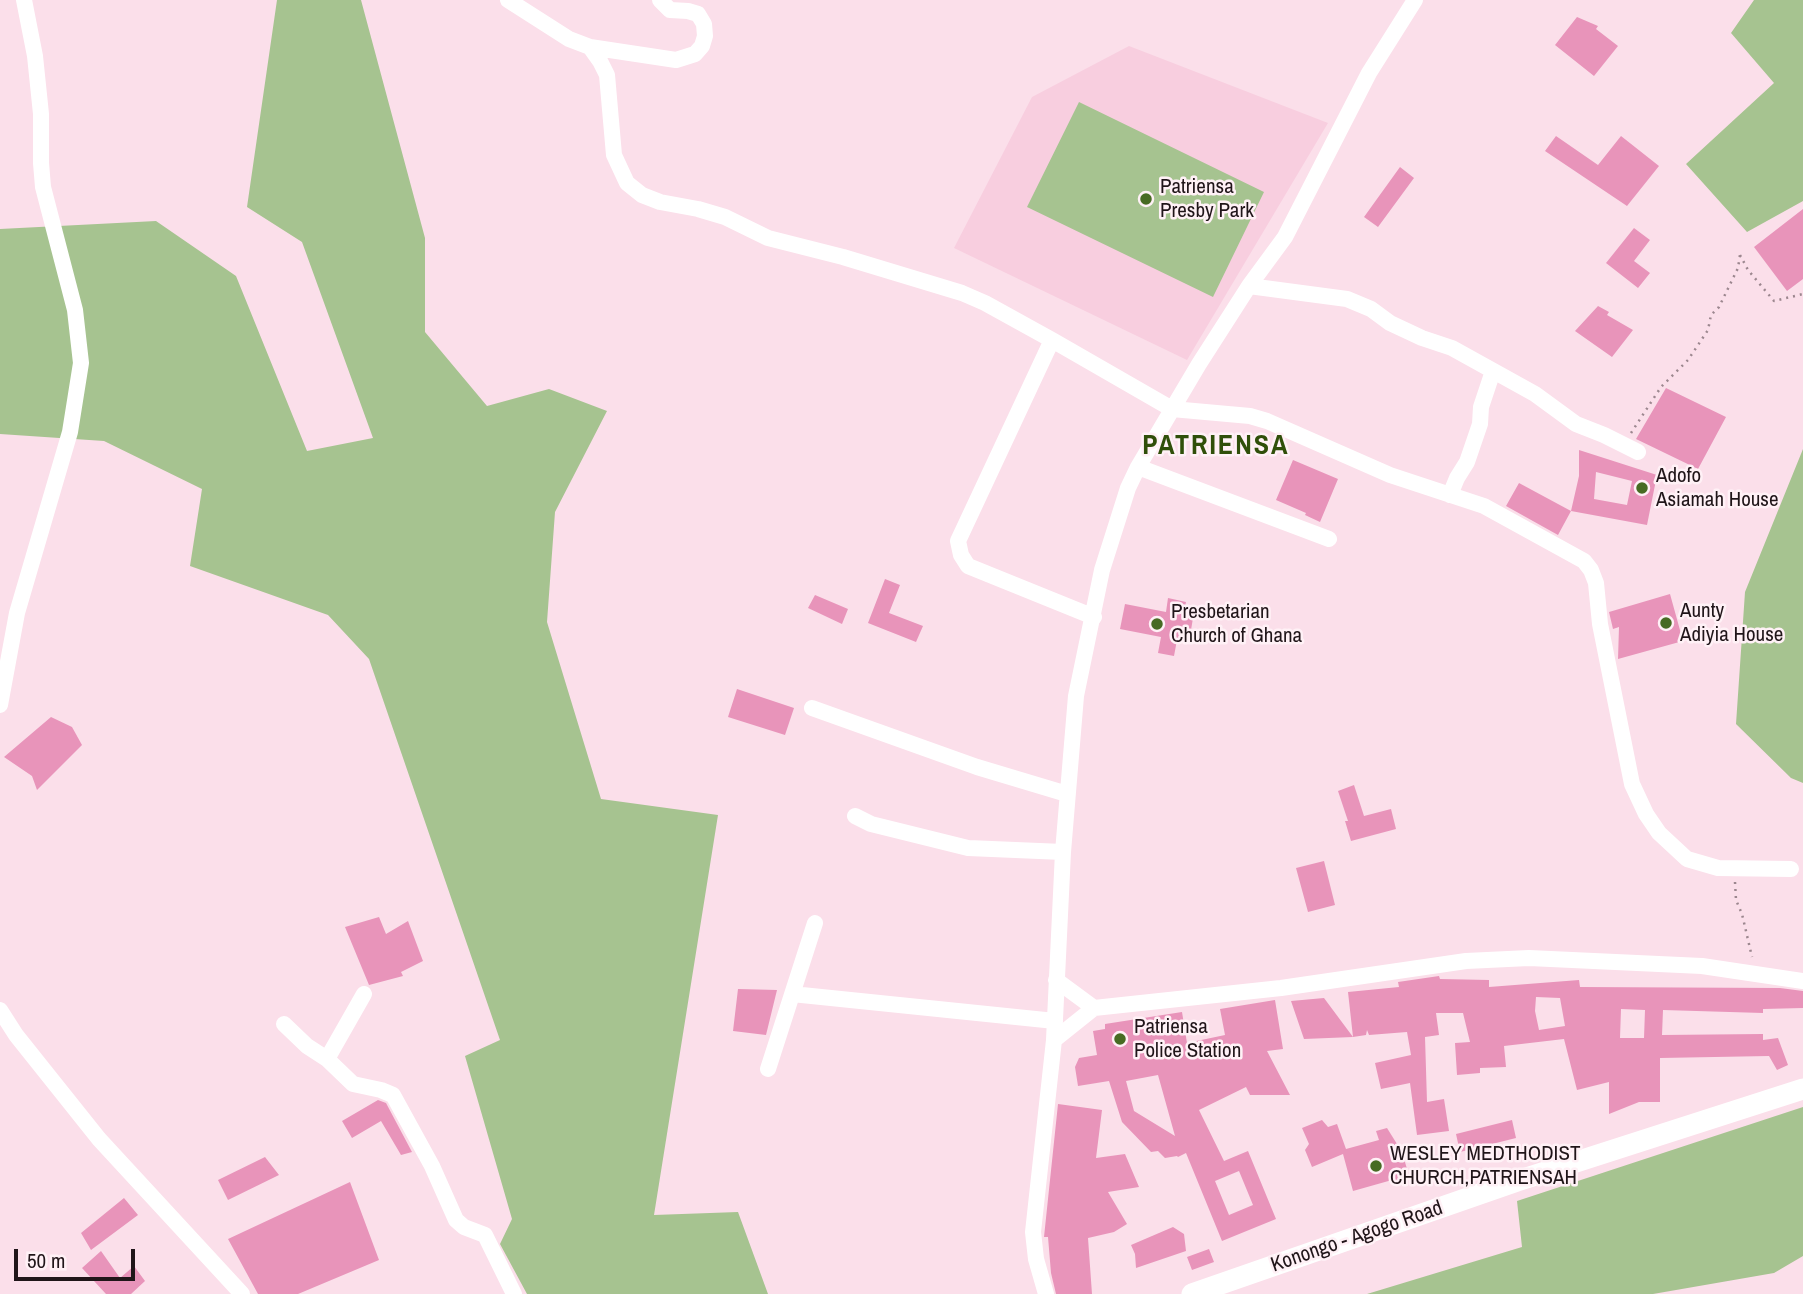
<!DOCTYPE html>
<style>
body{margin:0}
#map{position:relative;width:1803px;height:1294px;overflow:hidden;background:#fbdfea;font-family:"Archivo Narrow",sans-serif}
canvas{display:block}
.scale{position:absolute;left:14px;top:1249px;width:121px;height:32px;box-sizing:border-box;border:4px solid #201519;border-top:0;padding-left:9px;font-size:21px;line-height:24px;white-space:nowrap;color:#201519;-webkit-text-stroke:5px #fff1f6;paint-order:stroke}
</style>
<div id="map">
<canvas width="1803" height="1294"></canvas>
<div class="scale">50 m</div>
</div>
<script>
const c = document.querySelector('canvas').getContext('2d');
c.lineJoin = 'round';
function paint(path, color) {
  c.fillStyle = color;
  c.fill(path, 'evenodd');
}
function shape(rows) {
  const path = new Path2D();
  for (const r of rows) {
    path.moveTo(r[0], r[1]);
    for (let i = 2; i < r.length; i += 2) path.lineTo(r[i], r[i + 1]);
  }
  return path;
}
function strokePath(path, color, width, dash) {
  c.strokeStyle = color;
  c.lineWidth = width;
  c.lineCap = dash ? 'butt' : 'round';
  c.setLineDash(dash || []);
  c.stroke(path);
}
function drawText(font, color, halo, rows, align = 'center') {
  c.font = font + ' "Archivo Narrow",sans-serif';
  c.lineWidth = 5;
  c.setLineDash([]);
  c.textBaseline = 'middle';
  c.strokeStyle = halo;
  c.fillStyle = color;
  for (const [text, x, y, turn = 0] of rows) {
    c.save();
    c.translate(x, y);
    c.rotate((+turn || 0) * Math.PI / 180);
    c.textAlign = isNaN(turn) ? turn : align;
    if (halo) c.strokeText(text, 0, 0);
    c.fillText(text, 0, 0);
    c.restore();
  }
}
const built = shape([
 [1129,46,1328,123,1187,360,954,248,1032,97]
]);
const green = shape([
 [277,0,361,0,425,238,425,332,487,406,549,389,607,411,555,512,547,622,601,799,718,815,654,1215,738,1212,768,1294,527,1294,500,1244,512,1219,465,1056,500,1040,369,659,328,615,190,566,202,489,104,441,0,434,0,229,156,221,236,276,307,451,373,438,302,242,247,207],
 [1754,0,1803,0,1803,201,1747,232,1686,164,1774,83,1731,33],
 [1079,102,1264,192,1213,297,1027,207],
 [1803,449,1803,783,1791,778,1736,724,1745,592],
 [1803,1107,1803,1256,1774,1273,1653,1294,1367,1294,1522,1247,1517,1201]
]);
const building = shape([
 [1577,17,1598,26,1596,29,1618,46,1594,76,1555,45],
 [1556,136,1598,165,1621,136,1659,166,1627,206,1545,151],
 [1400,167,1414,178,1378,227,1364,217],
 [1803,209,1803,279,1787,291,1754,247],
 [1634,228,1650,240,1634,261,1650,273,1638,288,1606,263],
 [1598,306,1609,312,1607,315,1633,330,1612,357,1575,331],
 [1666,388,1726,417,1698,469,1636,439],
 [1579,450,1657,475,1647,525,1571,511,1579,476],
 [1596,472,1632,481,1627,505,1594,499],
 [1293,460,1338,479,1320,522,1305,515,1306,513,1276,500],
 [1519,483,1571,511,1558,535,1506,506],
 [885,579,900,585,889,613,923,626,916,642,868,623],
 [1670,594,1683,641,1618,659,1619,627,1613,629,1609,612],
 [815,595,848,609,842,624,808,608],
 [1168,598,1186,602,1183,616,1193,618,1189,642,1177,640,1174,656,1158,653,1161,637,1120,629,1125,604,1166,612],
 [737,689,794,708,785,735,728,717],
 [51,717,72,727,82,745,37,790,32,776,4,757],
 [1354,785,1364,816,1391,809,1396,829,1351,841,1345,821,1348,821,1338,791],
 [1324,861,1335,905,1308,912,1296,868],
 [379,917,386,934,408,921,423,961,401,972,403,976,369,985,345,927],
 [1439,976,1440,979,1489,980,1489,987,1579,980,1580,987,1780,988,1803,991,1803,1008,1763,1009,1763,1013,1663,1010,1662,1035,1763,1034,1763,1040,1778,1038,1788,1065,1777,1070,1769,1056,1660,1058,1660,1102,1639,1102,1609,1114,1609,1082,1577,1090,1564,1039,1504,1046,1506,1067,1480,1068,1480,1073,1457,1075,1455,1043,1470,1042,1463,1013,1436,1013,1439,1035,1425,1037,1427,1102,1444,1099,1449,1131,1417,1135,1410,1083,1381,1089,1375,1063,1411,1055,1407,1032,1369,1035,1367,1030,1366,1035,1353,1037,1348,992,1399,987,1398,982],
 [1536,997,1560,998,1565,1026,1539,1030,1535,1011],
 [1621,1009,1645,1010,1644,1038,1620,1038],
 [738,989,777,990,766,1035,733,1031],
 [1324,998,1353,1037,1304,1039,1291,1001],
 [1275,1000,1283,1049,1267,1051,1290,1095,1250,1095,1246,1087,1199,1110,1224,1161,1248,1151,1276,1219,1222,1241,1186,1153,1178,1157,1177,1156,1165,1158,1158,1151,1151,1152,1122,1122,1109,1081,1078,1086,1075,1067,1079,1058,1097,1055,1093,1031,1105,1029,1105,1024,1182,1012,1187,1043,1225,1035,1220,1009],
 [1158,1075,1175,1136,1134,1111,1126,1081],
 [1239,1171,1253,1205,1229,1215,1215,1181],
 [378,1100,386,1103,412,1152,401,1155,381,1121,352,1138,342,1121],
 [1058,1104,1102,1110,1096,1158,1125,1154,1139,1187,1108,1192,1127,1224,1114,1232,1088,1238,1092,1294,1056,1294,1051,1273,1048,1237,1044,1237],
 [1322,1120,1328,1127,1337,1124,1346,1149,1379,1140,1376,1131,1387,1128,1402,1152,1410,1179,1393,1184,1392,1180,1353,1191,1343,1154,1312,1167,1305,1150,1309,1144,1302,1128],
 [1512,1120,1516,1138,1460,1152,1456,1134],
 [265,1157,279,1175,228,1200,218,1180],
 [350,1182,379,1260,298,1294,258,1294,228,1239],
 [124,1198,138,1215,91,1250,81,1233],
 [1173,1227,1184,1234,1186,1251,1136,1268,1135,1254,1131,1245],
 [1209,1249,1214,1262,1192,1270,1187,1257],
 [101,1251,120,1278,134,1266,145,1281,131,1294,106,1294,82,1268]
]);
const path = shape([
 [1740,255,1748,270,1774,301,1803,294],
 [1631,433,1661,387,1688,360,1708,330,1711,315,1719,307,1738,268,1740,255],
 [1735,882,1736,900,1742,914,1752,957]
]);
const street = shape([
 [508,0,569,39,590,47,600,61,607,75,614,155,627,183,642,195,660,202,698,209,725,217,768,238,843,257,962,293,985,303,1052,340,1172,409,1250,416,1267,421,1390,475,1484,506,1584,561,1591,570,1596,583,1600,624,1632,784,1646,814,1659,833,1687,859,1718,868,1791,869],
 [590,47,676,60,695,54,702,46,705,36,704,24,698,14,688,11,670,10,660,0],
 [1249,286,1347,299,1371,309,1390,323,1422,338,1452,348,1535,394,1576,424,1604,435,1638,452],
 [1052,340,958,541,961,555,968,566,1094,617],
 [1138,467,1329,539],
 [1450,495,1457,478,1467,462,1480,424,1481,407,1493,371],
 [0,705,17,613,70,432,81,363,75,310,43,187,41,163,41,114,35,56,24,0],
 [812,708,977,767,1067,794],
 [855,816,871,824,968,848,1063,852],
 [1056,980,1094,1008],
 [792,994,1055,1021],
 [0,1010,16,1035,99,1139,242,1294],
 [284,1024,307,1046,327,1059,353,1084,381,1090,393,1095,432,1166,456,1220,464,1227,485,1235,514,1294],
 [1054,1040,1094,1008,1281,988,1466,961,1529,958,1702,966,1803,981],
 [327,1059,364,994],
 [768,1069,815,923],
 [1046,1294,1036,1259,1033,1232,1054,1040,1063,852,1076,696,1102,570,1128,488,1138,467,1199,364,1249,286,1285,237,1369,73,1415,0]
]);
const secondary = shape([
 [1192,1294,1517,1181,1803,1089]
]);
const markers = [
 [1146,199,7,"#476b23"],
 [1642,488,7,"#476b23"],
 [1666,623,7,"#476b23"],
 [1157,624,7,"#476b23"],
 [1120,1039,7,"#476b23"],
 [1376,1166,7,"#476b23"]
];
const poiNames = [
 ["Patriensa",1160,187],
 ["Presby Park",1160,211],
 ["Adofo",1656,476],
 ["Asiamah House",1656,500],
 ["Aunty",1680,611],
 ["Adiyia House",1680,635],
 ["Presbetarian",1171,612],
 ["Church of Ghana",1171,636],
 ["Patriensa",1134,1027],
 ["Police Station",1134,1051],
 ["WESLEY MEDTHODIST",1390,1154],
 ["CHURCH,PATRIENSAH",1390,1178]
];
const streetNames = [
 ["Konongo - Agogo Road",1357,1237,-19]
];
const districtNames = [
 ["PATRIENSA",1216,446]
];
paint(built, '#f8cedf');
paint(green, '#a6c390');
paint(building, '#e894ba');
strokePath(path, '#9c878f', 2.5, [2, 5]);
strokePath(street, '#fff', 16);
strokePath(secondary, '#fff', 21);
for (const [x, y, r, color] of markers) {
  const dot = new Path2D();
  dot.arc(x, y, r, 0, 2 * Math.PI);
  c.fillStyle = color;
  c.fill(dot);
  strokePath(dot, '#fff1f6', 2.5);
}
drawText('21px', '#201519', '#fff1f6', poiNames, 'left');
drawText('21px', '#201519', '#fff1f6', streetNames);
c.letterSpacing = '2px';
drawText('bold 28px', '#304f0a', '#fff1f6', districtNames);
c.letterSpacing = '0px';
</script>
